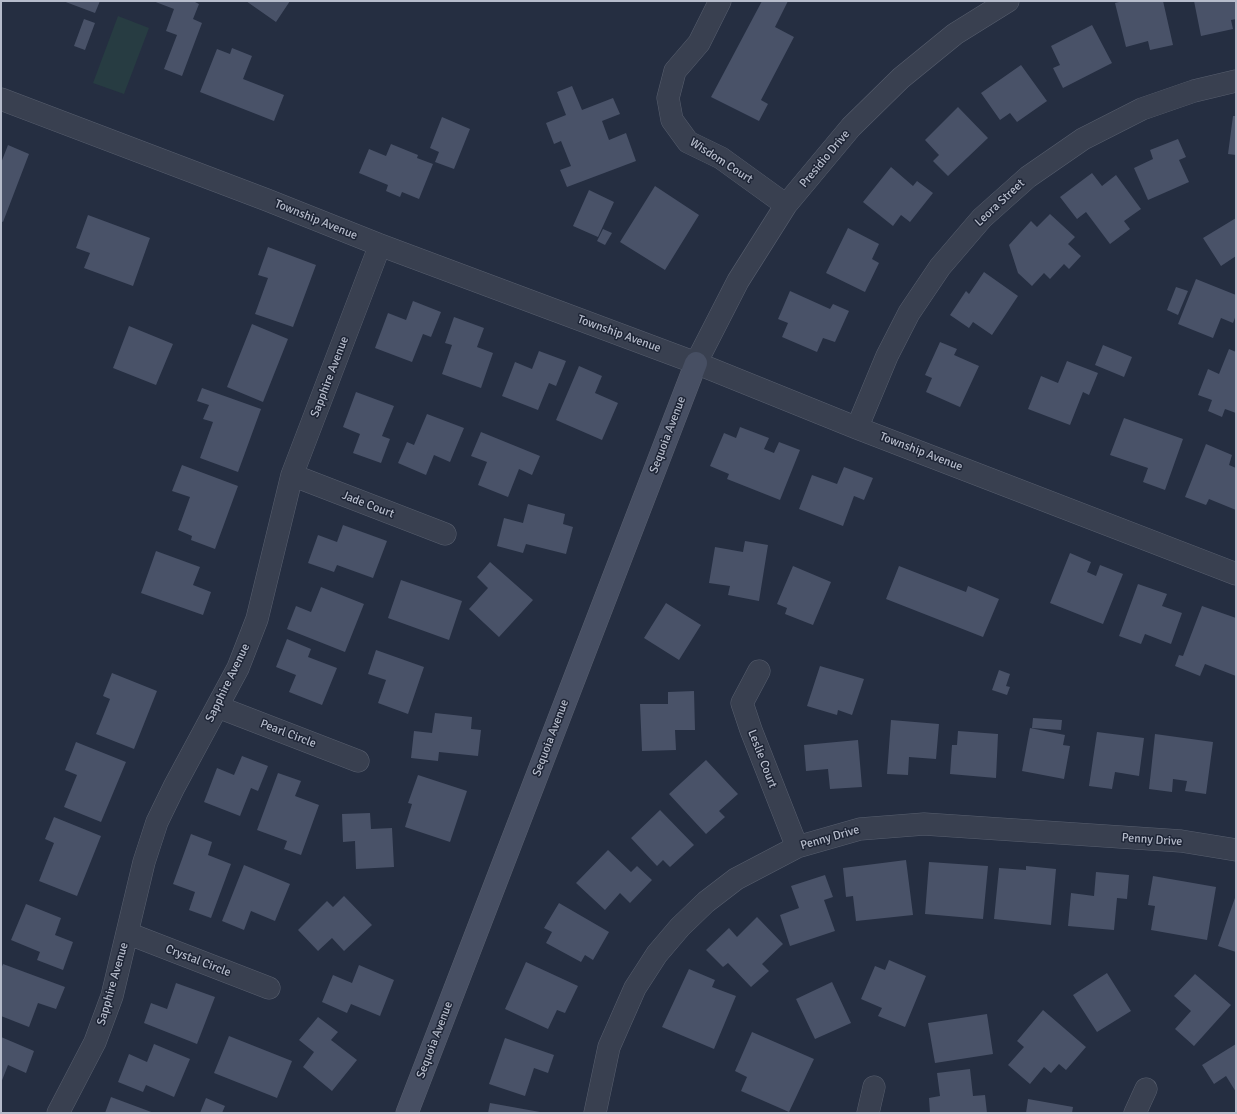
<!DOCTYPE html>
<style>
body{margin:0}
#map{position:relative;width:1237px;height:1114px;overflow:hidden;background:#252e41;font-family:Signika,sans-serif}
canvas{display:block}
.frame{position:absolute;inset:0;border:2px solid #b6bccb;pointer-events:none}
</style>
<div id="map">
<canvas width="1237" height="1114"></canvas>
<div class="frame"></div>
</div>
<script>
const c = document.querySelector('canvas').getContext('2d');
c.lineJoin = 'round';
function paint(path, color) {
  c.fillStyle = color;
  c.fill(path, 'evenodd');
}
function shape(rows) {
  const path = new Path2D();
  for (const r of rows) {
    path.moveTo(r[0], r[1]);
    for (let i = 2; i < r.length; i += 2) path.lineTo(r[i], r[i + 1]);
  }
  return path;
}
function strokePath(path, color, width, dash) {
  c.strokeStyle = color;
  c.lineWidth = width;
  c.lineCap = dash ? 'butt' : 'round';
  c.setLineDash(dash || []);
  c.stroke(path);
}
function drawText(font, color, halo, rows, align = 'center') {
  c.font = font + ' Signika,sans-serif';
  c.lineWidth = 3;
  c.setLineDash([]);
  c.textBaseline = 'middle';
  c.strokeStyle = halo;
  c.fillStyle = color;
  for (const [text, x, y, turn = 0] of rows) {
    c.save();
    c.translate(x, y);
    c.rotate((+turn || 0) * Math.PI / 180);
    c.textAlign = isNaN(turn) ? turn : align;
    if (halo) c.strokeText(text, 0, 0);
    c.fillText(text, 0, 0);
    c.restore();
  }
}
const green = shape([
 [118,16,149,28,124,94,93,83]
]);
const building = shape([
 [63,1,100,1,95,13],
 [153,1,193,1,199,4,193,19,202,23,182,76,164,69,177,35,166,31,174,9],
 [246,1,290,1,276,22],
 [762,1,788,1,775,27,794,37,761,100,768,104,759,121,711,97],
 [1123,1,1163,1,1173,45,1150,50,1148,41,1126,47,1115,3],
 [1194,1,1236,1,1236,19,1231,20,1233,29,1201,36],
 [84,19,95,23,85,50,74,46],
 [1092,25,1112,63,1063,88,1053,68,1060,65,1051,46],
 [232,48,252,56,243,79,284,95,274,121,200,92,217,49,230,54],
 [1021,65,1047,101,1017,122,1010,113,1000,120,981,93],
 [572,86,582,110,613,98,620,114,602,121,609,140,626,133,636,161,567,187,560,170,571,166,561,141,554,144,546,123,566,115,557,92],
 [958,107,988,138,948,176,933,161,939,155,925,140],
 [1233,116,1236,116,1236,155,1228,154],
 [442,117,470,129,454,169,435,162,439,152,430,148],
 [1178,139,1186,157,1179,160,1189,182,1148,200,1134,168,1153,159,1150,150],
 [391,144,418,155,417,158,433,164,419,199,402,192,400,197,386,191,388,185,359,173,369,149,386,156],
 [8,145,29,154,3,222,1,221,1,163],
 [891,167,913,186,917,181,933,193,910,222,901,215,893,226,863,202],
 [1092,173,1102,186,1116,175,1141,209,1124,221,1130,229,1110,244,1086,212,1077,219,1060,197],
 [655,186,699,215,665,270,620,242],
 [589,190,614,202,598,237,573,226],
 [1050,214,1075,237,1068,244,1081,256,1069,269,1064,264,1050,279,1044,273,1032,286,1018,273,1009,245,1031,221,1037,227],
 [88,215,150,238,133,286,84,268,90,253,76,248],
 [1236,218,1236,256,1221,266,1203,238],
 [848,228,879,244,872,259,879,263,865,292,826,273],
 [603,229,612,233,605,245,597,241],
 [268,247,316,265,293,327,255,314,268,278,258,275],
 [984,272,1018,296,992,335,973,322,969,328,950,315,966,291,969,294],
 [1196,279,1236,295,1236,315,1233,323,1221,318,1213,338,1178,324],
 [1176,287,1188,291,1178,315,1167,310],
 [790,291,830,309,833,304,849,311,835,342,823,338,817,352,782,337,788,323,778,319],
 [413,301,441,312,431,337,423,334,412,362,375,348,388,313,406,320],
 [454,317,484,328,477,347,493,353,481,388,442,374,452,345,445,343],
 [252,324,288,339,263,402,227,387],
 [129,326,173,344,156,385,113,368],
 [940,342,957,349,954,355,979,366,960,407,926,392,932,378,925,375],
 [1103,345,1132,357,1124,377,1095,365],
 [1229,349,1236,352,1236,413,1225,409,1222,417,1208,411,1212,400,1198,395,1208,369,1219,374],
 [539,351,566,361,556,386,549,383,538,410,502,396,515,362,532,369],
 [1067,361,1098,373,1089,395,1083,392,1070,425,1028,409,1041,376,1058,383],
 [579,366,602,376,595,393,618,403,602,440,556,420],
 [202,388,261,409,238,472,200,458,213,422,203,419,209,405,197,401],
 [356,392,394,406,382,436,390,439,381,463,353,453,360,434,343,427],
 [427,414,464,428,450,462,434,455,426,475,398,463,407,442,414,445],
 [1124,418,1183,439,1165,490,1143,482,1148,468,1110,455],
 [740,427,769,438,764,449,774,453,779,442,800,450,780,500,727,479,729,474,710,466,724,433,736,438],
 [481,432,540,456,532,475,519,469,508,497,478,485,487,462,471,456],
 [1206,444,1232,455,1229,465,1236,468,1236,510,1209,499,1206,505,1185,497],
 [182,465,238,486,215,549,191,540,192,536,178,530,190,497,172,491],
 [844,467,873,478,864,500,854,496,843,526,799,509,812,475,837,484],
 [528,504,565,514,563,524,573,527,566,554,526,544,523,553,497,546,504,518,523,523],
 [343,525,387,541,373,578,337,565,334,572,308,563,318,535,337,542],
 [745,541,768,545,759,601,728,595,730,586,709,583,715,547,743,552],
 [156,551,200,567,193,585,211,592,203,615,141,593],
 [1070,553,1091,562,1087,572,1096,576,1100,565,1123,574,1103,624,1050,603],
 [490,562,533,600,499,637,469,609,488,588,477,577],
 [793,566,831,582,813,625,785,614,787,608,777,604],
 [899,566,966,592,968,586,999,599,983,637,886,599],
 [401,580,462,601,449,640,388,618],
 [1138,584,1167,594,1162,606,1182,613,1171,644,1145,634,1141,644,1119,636],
 [321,587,364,604,345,652,287,629,296,606,311,612],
 [666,603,701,625,679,660,644,638],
 [1202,606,1236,618,1236,676,1205,664,1200,676,1175,666,1179,655,1183,656],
 [287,639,311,649,308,657,337,668,322,705,289,692,296,675,276,667],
 [376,650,424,667,408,714,378,703,386,680,368,674],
 [820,666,864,679,852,715,838,710,837,715,807,706],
 [999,670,1010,674,1006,686,1010,687,1007,695,992,690],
 [112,673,157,691,134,749,96,734,110,699,103,696],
 [694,691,695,730,675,730,676,750,642,751,640,704,668,704,668,692],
 [435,713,472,717,471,729,481,730,478,756,439,752,438,761,411,758,414,731,432,733],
 [1033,718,1062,720,1061,730,1032,728],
 [891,720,939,724,936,759,909,757,908,775,887,774],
 [1030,728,1065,735,1063,745,1070,746,1064,779,1022,771],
 [958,731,998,734,996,778,950,774,952,745,957,745],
 [1097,732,1144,738,1139,776,1115,772,1112,789,1089,786],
 [1155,734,1213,742,1206,794,1185,791,1187,781,1173,779,1172,792,1149,789],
 [858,740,862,787,830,789,828,769,806,771,804,745],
 [76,742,126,762,101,822,64,807,77,775,65,770],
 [242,756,268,766,258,791,251,788,240,816,204,802,217,768,234,775],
 [706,760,738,794,719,811,725,817,706,834,669,794],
 [278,773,301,781,295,796,319,805,301,855,284,849,287,841,257,830],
 [418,775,467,791,450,842,405,827,412,804,408,803],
 [660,810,694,845,670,867,663,860,657,866,631,838],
 [370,813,371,829,392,828,394,867,356,869,355,841,343,842,342,814],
 [54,817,101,836,77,896,39,881,54,843,45,839],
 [191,834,212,842,208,855,231,864,211,918,189,910,195,892,173,884],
 [608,850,631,872,637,866,652,880,630,903,620,893,605,910,576,883],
 [906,860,913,915,856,921,853,896,846,897,843,868],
 [929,862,988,866,983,919,925,914],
 [244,865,290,884,275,921,251,911,244,930,222,921],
 [1026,866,1056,869,1051,925,994,919,999,868,1026,870],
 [1096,872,1129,875,1127,899,1117,898,1114,930,1068,926,1071,893,1094,896],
 [825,875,833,897,824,900,835,931,790,946,780,915,799,908,791,886],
 [1153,876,1216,887,1207,940,1151,930,1155,906,1148,905],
 [1236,895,1236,952,1218,946],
 [344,896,372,925,344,951,332,938,318,951,298,930,327,901,333,907],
 [559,903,609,932,593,960,585,955,581,962,546,943,552,932,544,928],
 [26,904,61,918,55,935,73,942,63,970,37,960,40,952,11,940],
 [757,917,783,944,762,964,769,971,751,987,728,963,723,967,706,950,729,928,737,937],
 [889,960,926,976,905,1027,878,1016,882,1008,861,999,875,966,885,970],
 [526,962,578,986,565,1013,557,1010,548,1029,505,1009],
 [3,964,65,987,56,1009,38,1003,29,1027,1,1016,1,969],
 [359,965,394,980,380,1016,351,1004,347,1013,322,1002,333,975,352,983],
 [689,969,715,980,712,987,736,996,714,1049,662,1027],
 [1107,973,1131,1011,1097,1032,1073,995],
 [1195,974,1231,1005,1194,1046,1175,1029,1191,1011,1174,996],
 [832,982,851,1023,815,1039,796,999],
 [176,983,215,997,197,1044,144,1023,151,1003,167,1009],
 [1043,1010,1086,1047,1066,1070,1059,1064,1051,1073,1044,1067,1030,1084,1008,1065,1024,1047,1017,1041],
 [987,1014,993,1054,935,1063,928,1023],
 [318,1017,338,1032,331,1040,357,1060,332,1091,303,1067,314,1052,299,1040],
 [752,1032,814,1059,789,1112,741,1091,747,1077,735,1071],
 [229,1036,292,1061,277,1098,214,1073],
 [1,1037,34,1051,26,1073,8,1065,1,1083],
 [505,1038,554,1055,548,1073,534,1068,525,1096,489,1084],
 [154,1044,190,1059,174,1097,146,1085,143,1092,118,1082,129,1054,147,1062],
 [1236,1044,1236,1092,1226,1076,1214,1084,1202,1065],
 [970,1069,973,1096,985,1095,987,1113,930,1113,929,1098,940,1096,937,1073],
 [111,1097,154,1113,105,1113],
 [206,1098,225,1106,222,1113,200,1113],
 [1028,1099,1073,1107,1072,1113,1026,1113],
 [490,1103,540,1112,540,1113,488,1113]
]);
const street = shape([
 [720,1,699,43,675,71,668,98,672,120,688,142,721,158,786,205],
 [1,99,267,200,380,245,696,363,857,428,1236,574],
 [696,363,738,281,786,205,851,127,901,78,955,34,1008,1],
 [857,428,887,356,909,313,940,267,982,218,1028,177,1083,139,1142,109,1194,91,1236,81],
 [292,475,445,534],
 [759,671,742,703,751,730,797,847],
 [218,707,358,761],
 [127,933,269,988],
 [58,1113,95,1042,112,996,144,862,157,822,174,787,238,668,257,619,292,475,380,245],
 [595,1113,609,1047,635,988,657,954,680,927,706,902,736,879,797,847,860,829,924,824,1181,841,1236,850],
 [868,1113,874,1087],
 [1135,1113,1146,1089]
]);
const secondary = shape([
 [407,1113,696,363]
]);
const streetNames = [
 ["Presidio Drive",825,159,-50],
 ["Wisdom Court",721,161,33],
 ["Leora Street",1000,203,-43],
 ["Township Avenue",316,220,22],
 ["Township Avenue",619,334,20],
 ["Sapphire Avenue",330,377,-69],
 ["Sequoia Avenue",668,435,-69],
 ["Township Avenue",921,452,21],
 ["Jade Court",368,505,21],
 ["Sapphire Avenue",228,683,-64],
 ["Pearl Circle",288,734,21],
 ["Sequoia Avenue",551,738,-69],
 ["Leslie Court",762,759,69],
 ["Penny Drive",830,838,-16],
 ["Penny Drive",1152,840,4],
 ["Crystal Circle",198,961,21],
 ["Sapphire Avenue",113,984,-74],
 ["Sequoia Avenue",435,1040,-69]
];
paint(green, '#273c42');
paint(building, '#495268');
strokePath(street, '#575e6e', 23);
strokePath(secondary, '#575e6e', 23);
strokePath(street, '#394050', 22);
strokePath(secondary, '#474f63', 22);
drawText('12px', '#b6bccb', '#1e2536', streetNames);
</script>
